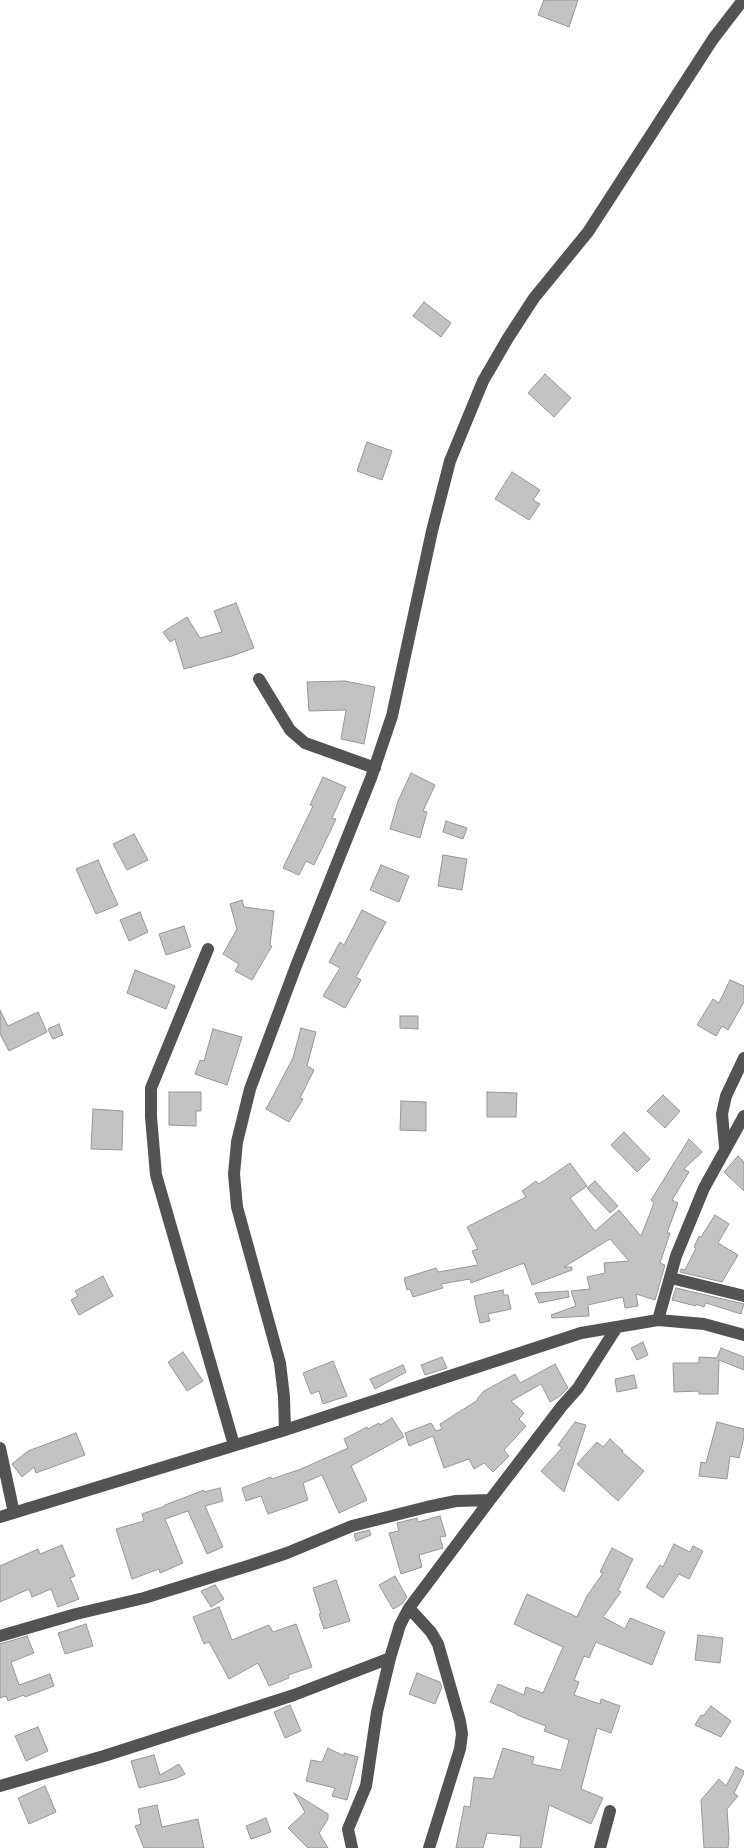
<!DOCTYPE html>
<style>
body{margin:0}
canvas{display:block;background:#fff}
</style>
<canvas width="744" height="1848"></canvas>
<script>
const c = document.querySelector('canvas').getContext('2d');
c.lineJoin = 'round';
function paint(path, color) {
  c.fillStyle = color;
  c.fill(path, 'evenodd');
}
function shape(rows) {
  const path = new Path2D();
  for (const r of rows) {
    path.moveTo(r[0], r[1]);
    for (let i = 2; i < r.length; i += 2) path.lineTo(r[i], r[i + 1]);
  }
  return path;
}
function strokePath(path, color, width, dash) {
  c.strokeStyle = color;
  c.lineWidth = width;
  c.lineCap = dash ? 'butt' : 'round';
  c.setLineDash(dash || []);
  c.stroke(path);
}
const building = shape([
 [544,0,578,0,569,27,538,15,544,0],
 [424,302,451,323,441,337,413,316,424,302],
 [545,374,571,398,554,417,528,393,545,374],
 [367,442,392,451,382,480,357,471,367,442],
 [512,472,540,490,533,500,540,504,529,520,495,499,512,472],
 [236,603,254,648,232,656,184,669,175,639,170,642,163,632,187,617,200,638,222,632,214,611,236,603],
 [345,681,375,687,364,744,341,739,346,710,309,711,307,682,345,681],
 [411,773,435,785,423,811,427,812,420,838,390,829,398,801,411,773],
 [323,777,346,787,332,818,336,819,314,865,306,861,299,875,283,868,313,806,310,805,323,777],
 [446,821,467,828,463,839,443,832,446,821],
 [134,834,148,860,127,870,113,844,134,834],
 [443,855,467,859,462,890,438,886,443,855],
 [98,860,118,905,96,914,76,869,98,860],
 [381,865,409,876,399,902,370,890,381,865],
 [242,900,244,907,274,911,270,945,272,946,252,980,235,971,239,964,223,954,237,929,230,904,242,900],
 [362,910,386,922,356,977,361,980,345,1008,323,996,340,968,329,962,340,942,344,945,362,910],
 [140,912,148,932,129,941,120,920,140,912],
 [184,926,191,947,166,955,159,934,184,926],
 [135,970,175,986,166,1009,127,993,135,970],
 [730,980,744,986,744,1002,728,1030,722,1026,716,1036,697,1025,713,999,719,1003,730,980],
 [0,1010,8,1026,38,1012,47,1032,9,1051,0,1034,0,1010],
 [400,1016,418,1016,418,1029,400,1028,400,1016],
 [59,1024,63,1035,53,1039,48,1029,59,1024],
 [301,1028,316,1032,307,1066,314,1070,300,1098,303,1099,289,1122,266,1109,293,1058,301,1028],
 [213,1029,242,1037,227,1085,195,1074,200,1060,204,1061,213,1029],
 [169,1092,201,1092,201,1111,196,1111,196,1126,169,1125,169,1092],
 [487,1092,517,1093,516,1117,487,1117,487,1092],
 [663,1095,680,1111,665,1128,647,1111,663,1095],
 [401,1101,426,1102,426,1131,400,1130,401,1101],
 [93,1109,123,1111,122,1150,91,1149,93,1109],
 [624,1132,650,1159,637,1172,611,1145,624,1132],
 [689,1139,702,1152,684,1169,689,1172,672,1200,678,1203,667,1233,670,1233,660,1263,665,1265,655,1300,636,1294,638,1306,625,1308,623,1297,588,1305,589,1316,552,1318,551,1315,576,1306,571,1291,590,1289,587,1277,605,1273,604,1263,629,1261,610,1239,564,1267,572,1267,572,1270,532,1285,524,1263,471,1283,470,1279,441,1284,443,1288,413,1297,410,1289,407,1290,404,1278,436,1268,438,1272,478,1265,472,1251,478,1249,467,1227,526,1197,522,1191,536,1181,539,1184,570,1163,587,1186,570,1198,595,1231,619,1210,641,1236,654,1203,651,1200,689,1139],
 [738,1156,744,1162,744,1191,724,1172,738,1156],
 [595,1181,618,1206,610,1213,587,1188,595,1181],
 [715,1215,729,1224,718,1243,738,1255,722,1282,680,1272,681,1269,685,1270,696,1248,694,1247,699,1236,701,1237,715,1215],
 [103,1276,113,1296,79,1315,71,1300,78,1296,75,1291,103,1276],
 [676,1288,744,1304,741,1314,706,1303,704,1307,696,1304,696,1306,672,1300,676,1288],
 [503,1290,504,1295,508,1295,511,1309,488,1314,490,1321,480,1323,474,1296,503,1290],
 [568,1291,569,1297,539,1303,535,1293,568,1291],
 [643,1342,648,1355,637,1360,631,1348,643,1342],
 [721,1348,744,1357,744,1370,719,1360,718,1394,699,1394,699,1391,674,1392,673,1363,699,1363,699,1357,717,1358,721,1348],
 [183,1352,203,1381,187,1391,168,1362,183,1352],
 [442,1357,447,1368,425,1375,421,1365,442,1357],
 [333,1361,347,1396,323,1404,319,1391,311,1394,303,1373,333,1361],
 [555,1364,568,1388,560,1396,550,1402,541,1384,511,1401,524,1413,519,1419,526,1426,504,1450,509,1456,493,1472,484,1463,474,1469,469,1459,444,1468,433,1436,409,1446,405,1433,431,1423,436,1431,442,1429,440,1424,478,1400,477,1399,484,1391,515,1374,520,1383,555,1364],
 [403,1365,406,1372,375,1389,370,1379,403,1365],
 [634,1375,637,1388,617,1392,615,1379,634,1375],
 [392,1418,404,1437,351,1466,367,1500,339,1513,322,1475,303,1483,308,1500,268,1514,261,1496,246,1501,242,1488,271,1477,272,1479,301,1469,348,1448,344,1439,367,1427,368,1429,379,1423,380,1425,392,1418],
 [575,1422,586,1425,564,1492,541,1471,562,1448,558,1445,575,1422],
 [717,1422,744,1429,744,1437,739,1458,730,1456,727,1479,699,1476,701,1462,706,1463,717,1422],
 [76,1433,85,1455,36,1473,34,1467,22,1477,12,1464,28,1451,76,1433],
 [610,1439,623,1451,622,1452,644,1471,618,1501,577,1464,597,1442,603,1447,610,1439],
 [220,1488,223,1501,205,1506,223,1547,207,1554,188,1511,165,1519,183,1563,160,1573,159,1569,132,1579,116,1529,144,1521,142,1514,165,1506,165,1505,204,1490,204,1492,220,1488],
 [440,1516,446,1536,440,1537,443,1548,419,1555,422,1567,401,1574,389,1533,399,1531,397,1523,417,1518,418,1522,440,1516],
 [369,1530,371,1535,356,1541,354,1534,369,1530],
 [674,1544,690,1552,693,1546,703,1551,689,1579,679,1574,663,1598,646,1587,660,1565,663,1567,674,1544],
 [62,1545,75,1576,70,1578,79,1599,58,1607,51,1589,32,1597,29,1589,0,1602,0,1566,38,1549,40,1554,62,1545],
 [612,1548,633,1559,618,1590,621,1592,603,1617,625,1629,630,1618,665,1632,652,1665,596,1642,589,1658,584,1656,574,1680,579,1682,574,1695,600,1704,601,1699,620,1706,611,1733,597,1728,581,1789,603,1798,591,1824,549,1805,541,1848,520,1848,521,1836,487,1833,483,1848,456,1848,464,1806,470,1807,474,1777,493,1779,503,1748,534,1757,532,1764,561,1770,569,1740,544,1731,546,1726,517,1715,517,1714,490,1702,498,1684,524,1695,526,1687,543,1693,563,1647,514,1624,527,1594,577,1617,587,1596,603,1573,600,1572,612,1548],
 [395,1576,407,1597,402,1604,393,1609,379,1585,395,1576],
 [336,1580,350,1621,324,1629,319,1614,321,1614,313,1588,336,1580],
 [215,1585,224,1599,211,1607,201,1591,215,1585],
 [219,1607,232,1640,269,1625,273,1632,296,1624,312,1667,288,1675,289,1678,269,1686,258,1663,229,1679,209,1642,204,1644,193,1617,219,1607],
 [86,1624,93,1646,65,1654,58,1633,86,1624],
 [698,1635,723,1638,720,1663,695,1660,698,1635],
 [27,1636,34,1653,11,1662,19,1685,50,1674,54,1686,25,1697,24,1695,8,1701,6,1696,0,1698,0,1644,27,1636],
 [417,1673,440,1682,442,1687,435,1704,409,1694,417,1673],
 [290,1705,301,1731,285,1738,274,1712,290,1705],
 [711,1706,731,1721,721,1737,695,1725,701,1715,703,1716,711,1706],
 [38,1727,48,1751,26,1761,15,1736,38,1727],
 [328,1748,344,1756,344,1753,358,1757,347,1800,332,1796,335,1788,306,1781,311,1760,322,1762,328,1748],
 [154,1755,160,1775,179,1764,185,1774,175,1779,139,1788,131,1761,154,1755],
 [736,1767,744,1771,744,1773,734,1793,738,1796,727,1809,729,1838,728,1848,704,1848,701,1800,719,1779,726,1786,736,1767],
 [45,1786,56,1812,29,1824,18,1798,45,1786],
 [294,1793,328,1814,328,1819,319,1833,328,1848,308,1848,288,1828,305,1812,294,1793],
 [157,1805,162,1827,198,1819,204,1848,144,1848,135,1826,141,1824,138,1809,157,1805],
 [266,1818,271,1832,251,1839,246,1826,266,1818]
]);
const minor = shape([
 [259,679,290,730,305,743,375,768],
 [208,949,151,1088,151,1117,156,1175,234,1445],
 [725,1147,722,1114,726,1096,744,1058],
 [671,1278,744,1296],
 [658,1320,676,1256,704,1188,744,1116],
 [285,1430,284,1397,280,1363,237,1207,234,1174,237,1142,250,1089,296,966,371,778,392,716,432,531,450,461,483,381,508,338,534,298,588,232,713,39,743,0],
 [0,1448,14,1513],
 [0,1517,285,1430,581,1333,658,1320,704,1324,744,1335],
 [409,1608,431,1632,438,1644,460,1721,462,1734,460,1749,429,1848],
 [0,1636,76,1614,144,1598,251,1565,287,1553,352,1526,427,1507,456,1501,490,1500],
 [0,1786,104,1756,294,1695,390,1658],
 [352,1848,348,1829,366,1786,377,1712,390,1658,400,1625,409,1608,490,1500,562,1406,578,1388,617,1327],
 [600,1848,610,1811]
]);
paint(building, '#c3c3c3');
strokePath(building, '#979797', 1);
strokePath(minor, '#535353', 12);
</script>
